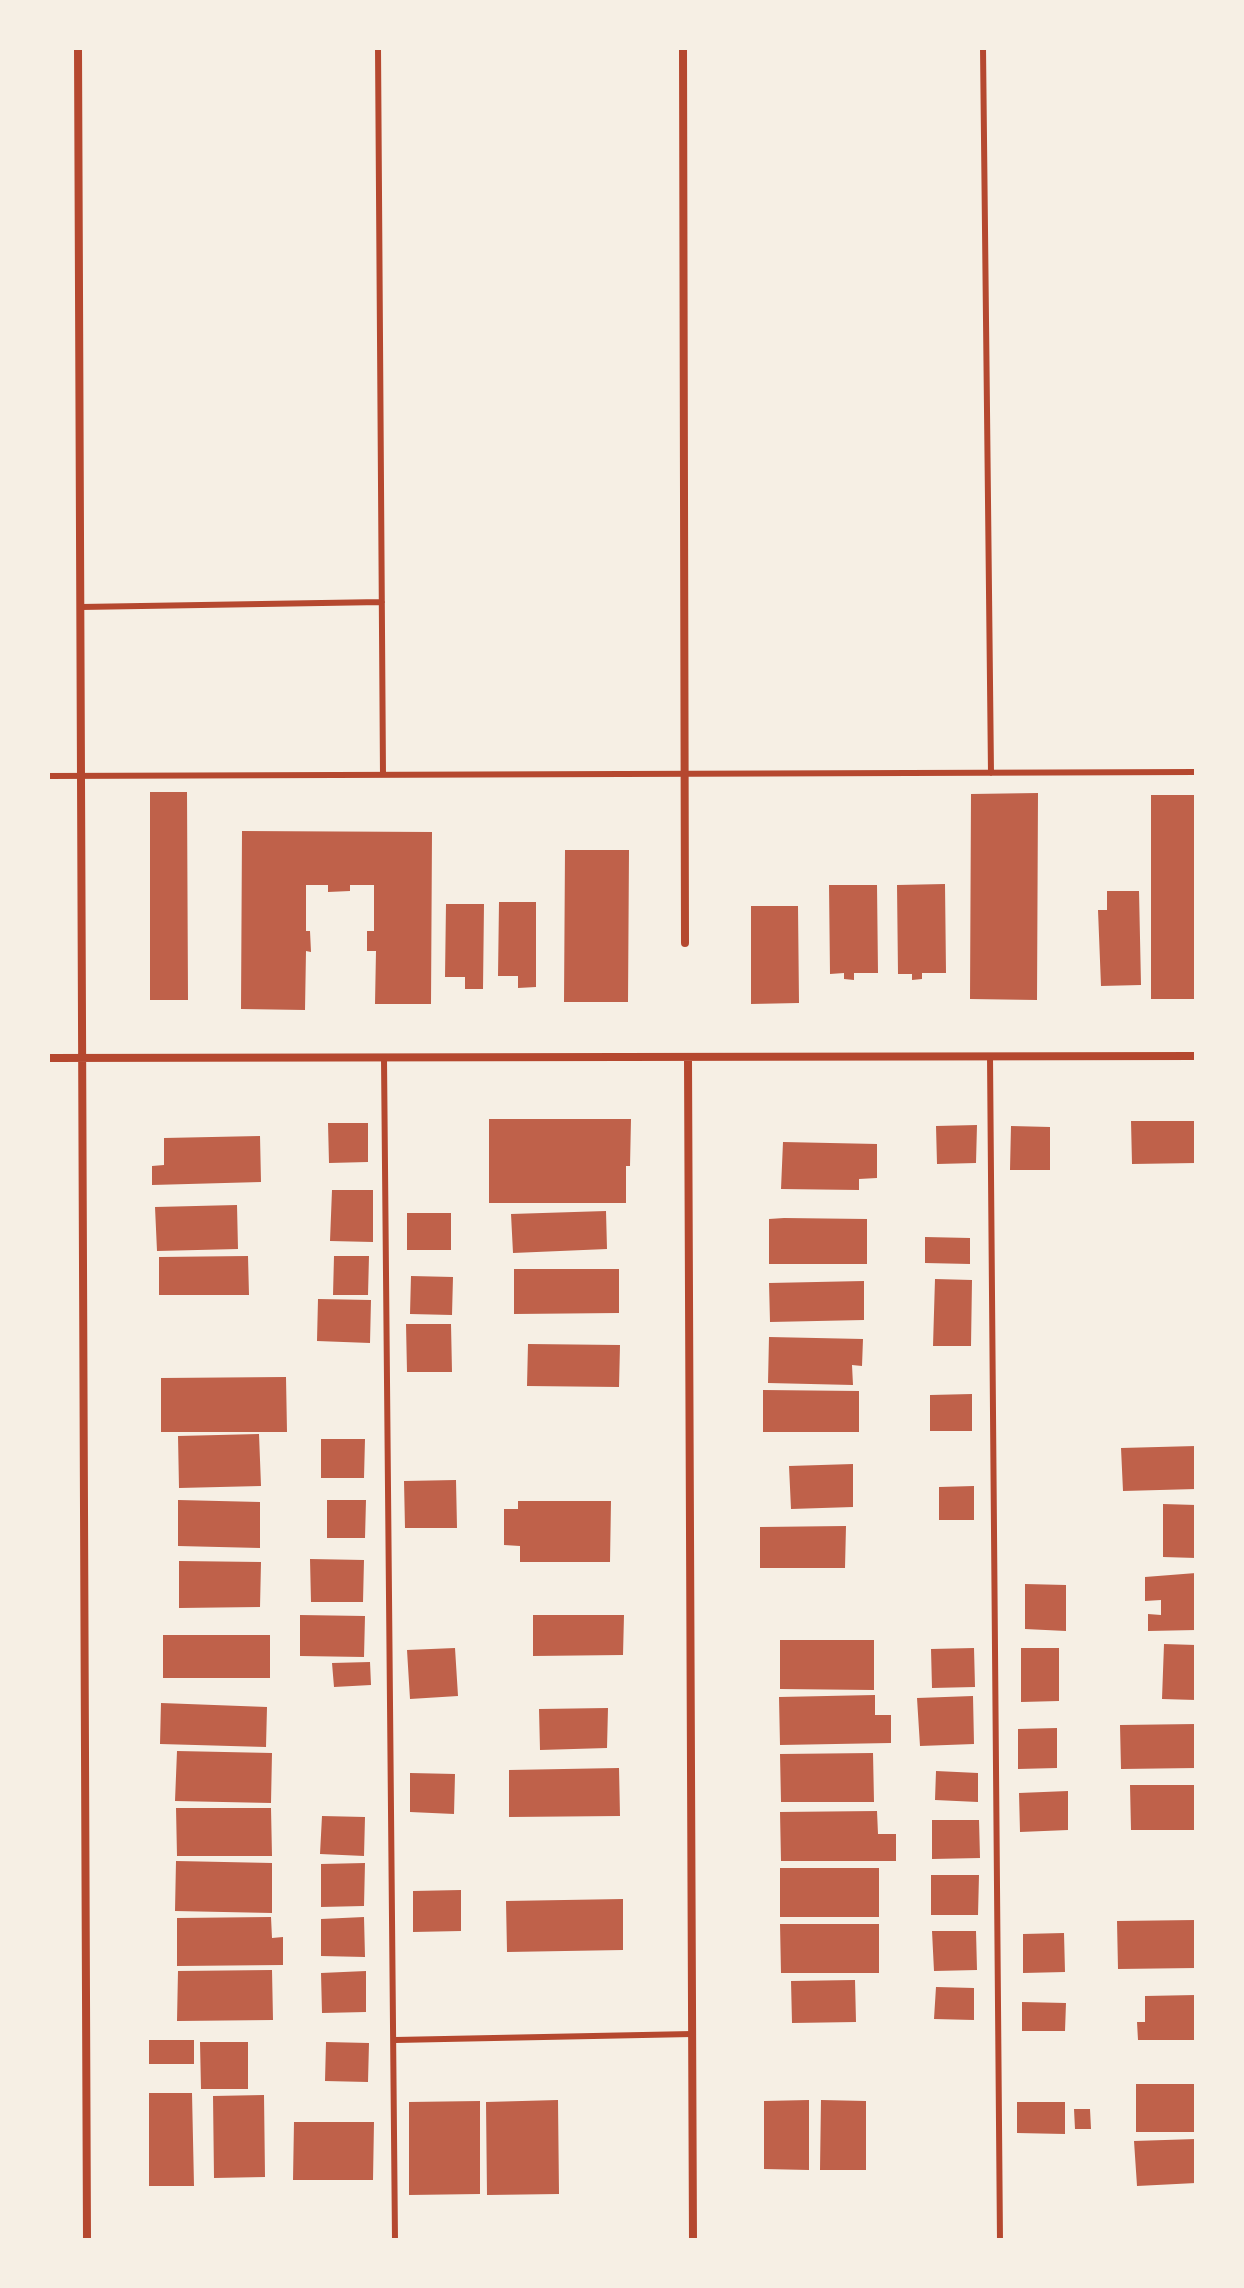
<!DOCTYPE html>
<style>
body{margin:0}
#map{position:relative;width:1244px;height:2288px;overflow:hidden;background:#f6efe4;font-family:"PT Sans",sans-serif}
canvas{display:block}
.frame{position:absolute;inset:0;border:50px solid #f6efe4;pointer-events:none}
</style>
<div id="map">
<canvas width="1244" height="2288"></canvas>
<div class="frame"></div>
</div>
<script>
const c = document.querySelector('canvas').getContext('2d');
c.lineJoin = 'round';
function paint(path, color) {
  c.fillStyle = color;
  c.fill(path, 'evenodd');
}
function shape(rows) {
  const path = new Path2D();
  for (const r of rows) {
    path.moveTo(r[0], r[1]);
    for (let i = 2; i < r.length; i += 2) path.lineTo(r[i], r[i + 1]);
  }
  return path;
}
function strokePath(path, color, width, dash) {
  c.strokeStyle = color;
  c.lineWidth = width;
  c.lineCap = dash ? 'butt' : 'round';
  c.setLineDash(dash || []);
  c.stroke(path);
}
const building = shape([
 [150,792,187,792,188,1000,150,1000],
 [1038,793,1037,1000,970,999,971,794],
 [1151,795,1196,795,1196,999,1151,999],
 [242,831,432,832,431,1004,375,1004,376,951,367,951,367,931,374,931,374,885,350,885,350,891,328,892,328,885,306,885,306,931,310,931,311,952,306,951,305,1010,241,1009],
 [565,850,629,850,628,1002,564,1002],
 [945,884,946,973,922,973,922,979,912,980,912,974,898,974,897,885],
 [829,885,877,885,878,973,854,973,854,980,844,979,844,973,830,974],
 [1107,891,1139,891,1141,985,1101,986,1098,910,1107,910],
 [499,902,536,902,536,987,518,988,518,976,498,976],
 [446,904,484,904,483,989,465,989,465,977,445,977],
 [751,906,798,906,799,1003,751,1004],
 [489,1119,631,1119,630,1166,626,1166,626,1203,489,1203],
 [1131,1121,1196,1121,1196,1163,1132,1164],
 [328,1123,368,1123,368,1162,329,1163],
 [977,1125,976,1163,937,1164,936,1126],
 [1011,1126,1050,1127,1050,1170,1010,1170],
 [260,1136,261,1182,152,1185,152,1166,164,1165,164,1138],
 [783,1142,877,1144,877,1178,859,1179,859,1190,781,1189],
 [332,1190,373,1190,373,1242,330,1241],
 [237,1205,238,1249,157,1251,155,1207],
 [606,1211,607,1249,513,1253,511,1214],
 [407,1213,451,1213,451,1250,407,1250],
 [784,1218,867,1219,867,1264,769,1264,769,1219],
 [925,1237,970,1238,970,1264,925,1263],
 [248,1256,249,1295,159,1295,159,1257],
 [334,1256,369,1256,368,1295,333,1295],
 [514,1269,619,1269,619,1313,514,1314],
 [411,1276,453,1277,452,1315,410,1314],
 [935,1279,972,1280,971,1346,933,1346],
 [864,1281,864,1320,770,1322,769,1283],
 [318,1299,371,1300,370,1343,317,1341],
 [406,1324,451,1324,452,1372,407,1372],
 [769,1337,863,1339,862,1366,852,1365,853,1385,768,1383],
 [528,1344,620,1345,619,1387,527,1386],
 [286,1377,287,1432,161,1432,161,1378],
 [763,1390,859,1391,859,1432,763,1432],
 [972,1394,972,1431,930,1431,930,1395],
 [259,1434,261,1486,179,1488,178,1436],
 [321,1439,365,1439,364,1478,321,1478],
 [1196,1446,1196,1489,1123,1491,1121,1448],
 [853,1464,853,1507,791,1509,789,1466],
 [456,1480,457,1528,405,1528,404,1481],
 [974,1486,974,1520,939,1520,939,1487],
 [178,1500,260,1502,260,1548,178,1546],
 [327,1500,366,1500,365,1538,327,1538],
 [518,1501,611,1501,610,1562,520,1562,520,1546,504,1545,504,1509,518,1509],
 [1163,1504,1196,1505,1196,1558,1163,1557],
 [846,1526,845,1568,760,1568,760,1527],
 [310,1559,364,1560,363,1602,311,1602],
 [179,1561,261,1562,260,1607,179,1608],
 [1196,1573,1196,1630,1148,1631,1148,1614,1161,1615,1161,1600,1145,1601,1145,1577],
 [1025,1584,1066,1585,1066,1631,1025,1629],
 [300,1615,365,1616,364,1657,300,1656],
 [533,1615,624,1615,623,1655,533,1656],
 [163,1635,270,1635,270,1678,163,1678],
 [780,1640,874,1640,874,1690,780,1689],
 [1164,1644,1196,1645,1196,1700,1162,1699],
 [455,1648,458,1696,410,1699,407,1650],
 [974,1648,975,1687,932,1688,931,1649],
 [1021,1648,1059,1648,1059,1701,1021,1702],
 [370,1662,371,1685,334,1687,332,1663],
 [875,1695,875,1715,891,1715,891,1743,780,1745,779,1697],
 [973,1696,974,1744,920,1746,917,1698],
 [161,1703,267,1707,266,1747,160,1744],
 [608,1708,607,1748,540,1750,539,1709],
 [1196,1724,1196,1768,1121,1769,1120,1725],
 [1057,1728,1057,1768,1018,1769,1018,1729],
 [177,1751,272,1753,271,1803,175,1801],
 [873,1753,874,1802,781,1802,780,1754],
 [619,1768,620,1816,509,1817,509,1770],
 [936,1771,978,1773,978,1802,935,1800],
 [410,1773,455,1774,454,1814,410,1812],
 [1130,1785,1196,1785,1196,1830,1131,1830],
 [1068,1791,1068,1830,1020,1832,1019,1793],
 [176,1808,271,1808,272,1856,177,1856],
 [877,1811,878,1834,896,1834,896,1861,781,1861,780,1812],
 [322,1816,365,1817,364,1856,320,1854],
 [932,1820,979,1820,980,1858,932,1859],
 [176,1861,272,1863,272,1913,175,1911],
 [365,1863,364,1906,321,1907,321,1864],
 [780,1868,879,1868,879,1917,780,1917],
 [931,1875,979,1875,978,1915,931,1915],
 [461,1890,461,1931,413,1932,413,1891],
 [623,1899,623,1950,507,1952,506,1901],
 [271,1917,272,1938,283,1937,283,1965,177,1966,177,1918],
 [364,1917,365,1957,321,1956,321,1919],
 [1196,1920,1196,1968,1118,1969,1117,1921],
 [780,1924,879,1924,879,1973,781,1973],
 [932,1931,976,1931,977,1970,934,1971],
 [1064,1933,1065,1972,1023,1973,1023,1934],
 [272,1970,273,2020,177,2021,178,1971],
 [366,1971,366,2012,322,2013,321,1973],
 [855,1980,856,2022,792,2023,791,1981],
 [936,1987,974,1988,974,2020,934,2019],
 [1196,1995,1196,2040,1138,2040,1137,2022,1145,2022,1145,1996],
 [1022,2002,1066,2003,1065,2031,1022,2031],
 [149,2040,194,2040,194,2064,149,2064],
 [200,2042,248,2042,248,2089,201,2089],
 [326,2042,369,2043,368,2082,325,2081],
 [1136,2084,1196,2084,1196,2132,1136,2132],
 [149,2093,192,2093,194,2186,149,2186],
 [264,2095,265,2177,214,2178,213,2096],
 [558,2100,559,2194,487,2195,486,2102],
 [809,2100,809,2170,764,2169,764,2101],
 [821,2100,866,2101,866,2170,820,2170],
 [480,2101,480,2194,409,2195,409,2102],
 [1017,2102,1065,2102,1065,2134,1017,2133],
 [1074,2109,1090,2109,1091,2129,1075,2129],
 [294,2122,374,2122,373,2180,293,2180],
 [1196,2139,1196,2183,1137,2186,1134,2141]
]);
const service = shape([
 [378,48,383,775],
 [983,48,991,773],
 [81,607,382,602],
 [48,776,1196,772],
 [990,1057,1000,2240],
 [384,1059,395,2240],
 [395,2040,692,2034]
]);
const minor = shape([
 [78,48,87,2240],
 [683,48,685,943],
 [48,1058,1196,1056],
 [688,1059,693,2240]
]);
paint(building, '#bf614a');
strokePath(service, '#b5482f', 6);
strokePath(minor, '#b5482f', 8);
</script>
